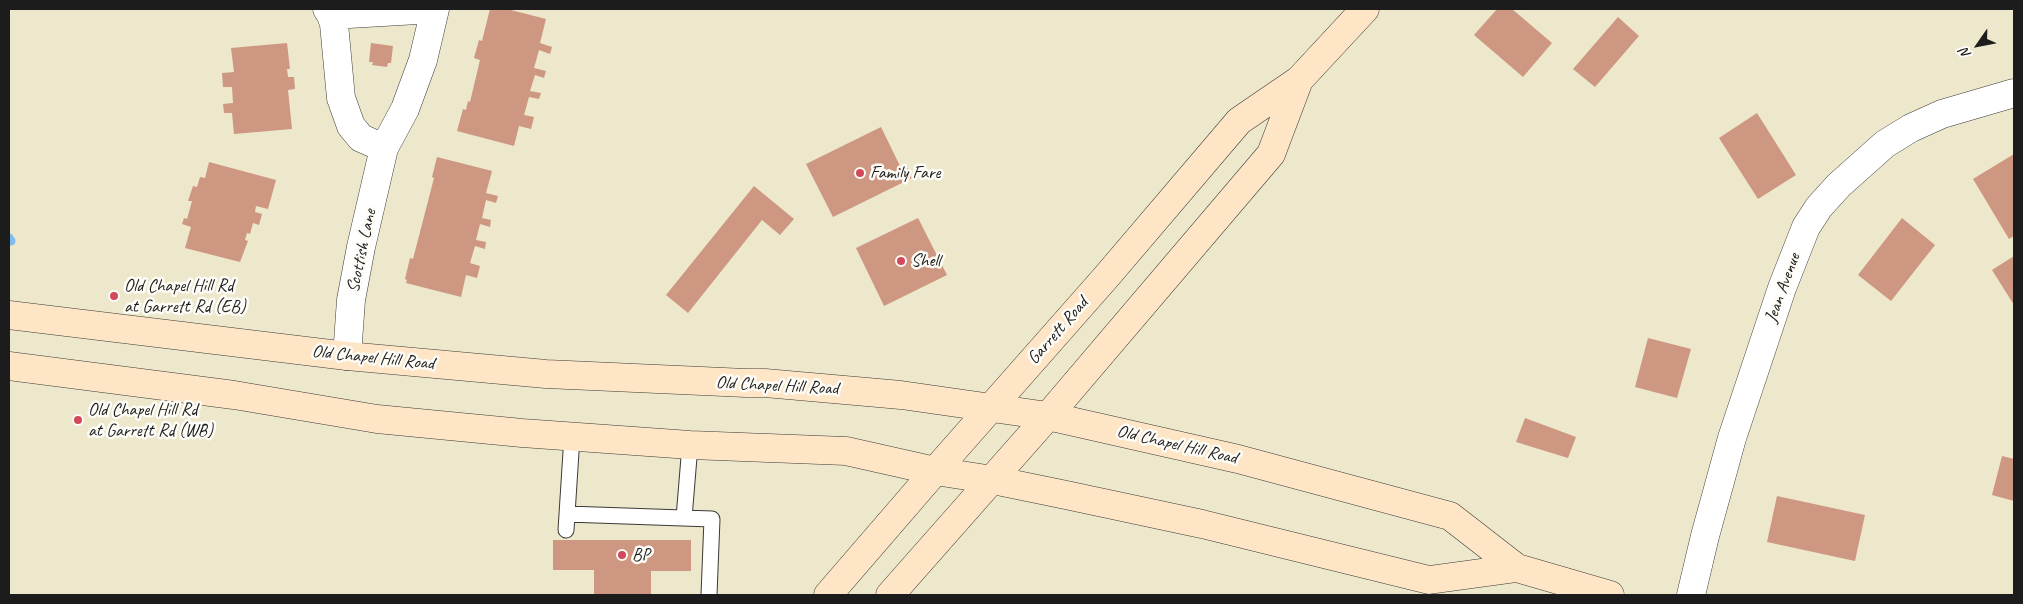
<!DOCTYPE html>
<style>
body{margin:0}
#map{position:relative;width:2023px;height:604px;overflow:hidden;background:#ede7cb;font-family:Caveat,sans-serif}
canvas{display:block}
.frame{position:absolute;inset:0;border:10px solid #1c1c1c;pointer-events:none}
.north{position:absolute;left:1953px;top:20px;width:50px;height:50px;-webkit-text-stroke:4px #fdfcf7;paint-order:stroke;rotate:237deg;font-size:14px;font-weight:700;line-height:20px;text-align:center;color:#1c1c1c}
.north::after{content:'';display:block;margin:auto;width:18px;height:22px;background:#1c1c1c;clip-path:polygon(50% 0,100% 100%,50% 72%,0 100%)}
</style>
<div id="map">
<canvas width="2023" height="604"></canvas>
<div class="frame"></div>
<div class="north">N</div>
</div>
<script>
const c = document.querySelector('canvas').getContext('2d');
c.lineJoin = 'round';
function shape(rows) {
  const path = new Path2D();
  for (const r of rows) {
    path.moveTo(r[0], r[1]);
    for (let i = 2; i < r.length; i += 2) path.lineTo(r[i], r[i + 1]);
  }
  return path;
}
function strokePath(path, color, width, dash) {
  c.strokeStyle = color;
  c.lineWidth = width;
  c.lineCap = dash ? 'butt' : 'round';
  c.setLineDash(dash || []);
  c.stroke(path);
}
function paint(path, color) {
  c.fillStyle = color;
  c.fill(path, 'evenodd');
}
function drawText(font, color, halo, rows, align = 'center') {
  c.font = font + ' Caveat,sans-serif';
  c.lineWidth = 5;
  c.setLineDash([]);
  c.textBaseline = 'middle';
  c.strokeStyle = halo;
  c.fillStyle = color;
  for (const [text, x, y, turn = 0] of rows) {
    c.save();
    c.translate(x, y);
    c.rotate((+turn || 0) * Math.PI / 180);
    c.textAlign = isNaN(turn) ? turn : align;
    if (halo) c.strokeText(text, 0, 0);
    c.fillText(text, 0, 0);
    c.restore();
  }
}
const stream = shape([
 [9,238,11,241]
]);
const building = shape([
 [490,9,507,9,546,19,540,43,552,47,550,54,539,50,534,68,546,71,544,78,535,75,530,91,541,93,539,99,529,97,524,115,534,117,531,129,519,126,514,146,457,131,463,109,466,110,468,101,470,102,480,60,474,58,479,40,482,41],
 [1497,9,1512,9,1552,43,1523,77,1474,35],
 [1618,17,1639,36,1595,87,1573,69],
 [287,43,290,69,287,69,288,77,294,77,295,89,288,90,292,129,234,134,232,113,224,113,223,104,233,103,232,87,223,87,222,73,234,72,231,48],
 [371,43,393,46,391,63,388,63,387,67,372,65,373,62,369,62],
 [1757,113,1796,175,1758,199,1719,138],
 [881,127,901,168,906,165,912,178,833,217,806,164],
 [2014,154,2014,236,2009,239,1973,179],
 [437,157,492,171,486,193,498,196,496,203,486,200,482,218,491,220,490,227,480,224,476,240,486,242,485,249,475,246,470,263,480,266,477,278,466,275,461,297,406,283,407,280,405,279,410,258,413,259,434,178,432,177],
 [209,162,276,180,268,209,256,206,255,212,262,214,259,225,253,223,250,234,247,233,245,240,248,241,240,262,185,248,191,227,182,224,184,218,187,219,192,201,188,201,193,186,197,187,200,177,205,178],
 [754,186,794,219,780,235,762,220,688,313,666,295],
 [918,218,947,275,884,306,856,248],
 [1902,218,1935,245,1891,301,1858,275],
 [2014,256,2014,305,1992,270],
 [1648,338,1691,349,1677,398,1635,387],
 [1525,418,1576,437,1568,458,1516,442],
 [2002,456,2014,459,2014,501,1992,495],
 [1777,496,1865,515,1855,561,1767,542],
 [553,540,691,540,691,571,651,571,651,595,594,595,594,570,553,570]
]);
const lane = shape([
 [567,514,712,519,709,595],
 [684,518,690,445],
 [566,530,572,436]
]);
const street = shape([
 [327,9,331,15,334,24,341,98,351,126,361,138,384,148],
 [331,15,435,9],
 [347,356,351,300,361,247,384,148,405,109,423,60,435,9],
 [1691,595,1705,536,1732,438,1782,288,1806,227,1819,207,1839,185,1885,144,1911,128,1942,114,2014,93]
]);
const secondary = shape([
 [9,315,347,356,546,374,746,383,765,383,901,395,1048,416,1238,459,1450,516,1517,568,1610,595],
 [9,366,234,395,377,419,522,433,690,445,846,451,935,471,993,480,1066,495,1202,524,1429,580,1517,568],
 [828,595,935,471,1107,276,1239,121,1299,80,1365,9],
 [890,595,1048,416,1271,154,1299,80]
]);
const markers = [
 [860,173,5,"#d1495b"],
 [901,261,5,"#d1495b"],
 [114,296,5,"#d1495b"],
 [78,420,5,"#d1495b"],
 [622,555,5,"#d1495b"]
];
const poiNames = [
 ["Family Fare",870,173],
 ["Shell",911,261],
 ["Old Chapel Hill Rd",124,286],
 ["at Garrett Rd (EB)",124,307],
 ["Old Chapel Hill Rd",88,410],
 ["at Garrett Rd (WB)",88,431],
 ["BP",632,555]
];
const streetNames = [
 ["Scottish Lane",362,251,-78],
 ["Jean Avenue",1783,288,-70],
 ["Garrett Road",1058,331,-49],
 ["Old Chapel Hill Road",373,358,6],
 ["Old Chapel Hill Road",777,386,3],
 ["Old Chapel Hill Road",1177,445,13]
];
strokePath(stream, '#7dbcf1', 9);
paint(building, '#cd9782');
strokePath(lane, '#3b3a36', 17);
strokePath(street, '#3b3a36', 29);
strokePath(secondary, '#3b3a36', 29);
strokePath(lane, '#fff', 15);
strokePath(street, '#fff', 28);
strokePath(secondary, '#fde5c5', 28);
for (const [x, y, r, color] of markers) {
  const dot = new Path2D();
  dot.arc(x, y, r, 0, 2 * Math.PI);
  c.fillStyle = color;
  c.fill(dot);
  strokePath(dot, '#fdfcf7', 2);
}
drawText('18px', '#1c1c1c', '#fdfcf7', poiNames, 'left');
drawText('18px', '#1c1c1c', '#fdfcf7', streetNames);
</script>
